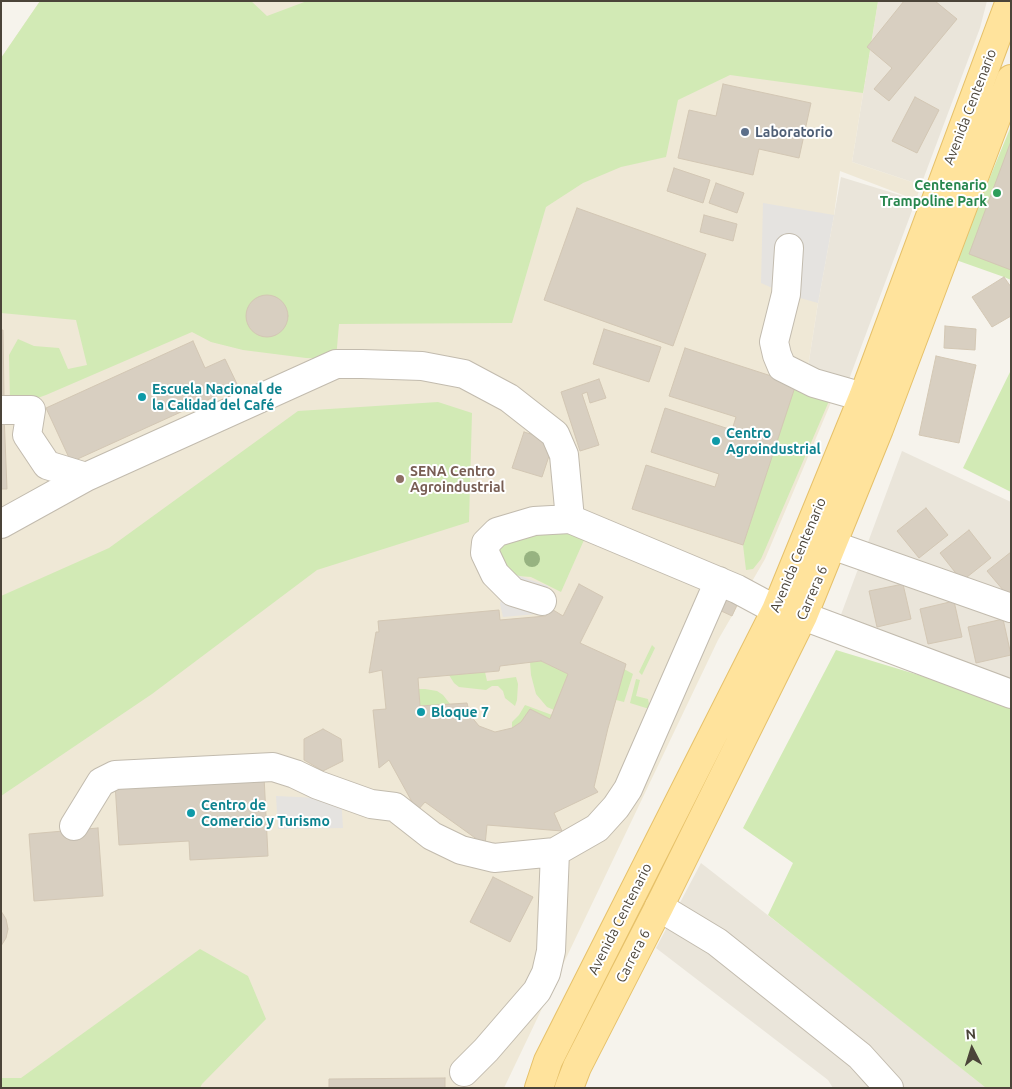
<!DOCTYPE html>
<meta charset="utf-8">
<style>
body{margin:0}
#map{position:relative;width:1012px;height:1089px;overflow:hidden;background:#f6f3ec;font-family:Ubuntu,sans-serif}
canvas{display:block}
.frame{position:absolute;inset:0;border:2px solid #4b4439;pointer-events:none}
.north{position:absolute;left:947px;top:1024px;width:50px;height:50px;-webkit-text-stroke:4px #fff;paint-order:stroke;rotate:355deg;font-size:14px;font-weight:700;line-height:20px;text-align:center;color:#4b4439}
.north::after{content:'';display:block;margin:auto;width:18px;height:22px;background:#4b4439;clip-path:polygon(50% 0,100% 100%,50% 72%,0 100%)}
</style>
<div id="map">
<canvas width="1012" height="1089"></canvas>
<div class="frame"></div>
<div class="north">N</div>
</div>
<script>
const c = document.querySelector('canvas').getContext('2d');
c.lineJoin = 'round';
function paint(path, color) {
  c.fillStyle = color;
  c.fill(path, 'evenodd');
}
function shape(rows) {
  const path = new Path2D();
  for (const r of rows) {
    if (r.length === 3) {
      path.moveTo(r[0] + r[2], r[1]);
      path.arc(r[0], r[1], r[2], 0, 2 * Math.PI);
      continue;
    }
    path.moveTo(r[0], r[1]);
    for (let i = 2; i < r.length; i += 2) path.lineTo(r[i], r[i + 1]);
  }
  return path;
}
function strokePath(path, color, width, dash) {
  c.strokeStyle = color;
  c.lineWidth = width;
  c.lineCap = dash ? 'butt' : 'round';
  c.setLineDash(dash || []);
  c.stroke(path);
}
function drawText(font, color, halo, rows, align = 'center') {
  c.font = font + ' Ubuntu,sans-serif';
  c.lineWidth = 4;
  c.setLineDash([]);
  c.textBaseline = 'middle';
  c.strokeStyle = halo;
  c.fillStyle = color;
  for (const [text, x, y, turn = 0] of rows) {
    c.save();
    c.translate(x, y);
    c.rotate((+turn || 0) * Math.PI / 180);
    c.textAlign = isNaN(turn) ? turn : align;
    if (halo) c.strokeText(text, 0, 0);
    c.fillText(text, 0, 0);
    c.restore();
  }
}
const residential = shape([
 [878,1,987,1,980,28,921,185,852,162],
 [841,177,916,200,848,382,808,367,818,303],
 [902,451,1011,502,1011,686,839,620],
 [701,863,879,1002,986,1088,833,1088,828,1080,656,948]
]);
const education = shape([
 [40,1,878,1,852,162,921,185,916,200,840,171,834,215,818,303,808,367,832,400,765,559,718,640,504,1088,1,1088,1,58]
]);
const green = shape([
 [40,1,251,1,267,16,307,1,878,1,863,93,730,75,678,100,666,157,621,167,583,183,546,207,512,323,339,324,336,359,306,358,243,350,211,342,192,332,46,395,29,401,10,401,9,355,18,339,34,346,59,348,68,369,87,365,76,320,1,313,1,58],
 [1011,126,1011,280,1004,277,956,260],
 [1011,370,1011,492,963,468],
 [794,389,829,401,761,559,753,569,746,570,743,545],
 [438,402,472,413,469,522,317,570,152,694,1,796,1,596,109,548,298,411],
 [562,529,584,540,561,592,531,577,518,576,508,572,502,567,496,541],
 [652,645,655,648,642,675,639,672],
 [836,650,1011,703,1011,1088,986,1088,768,915,793,863,743,828],
 [541,661,568,674,554,710,547,707,536,694,531,675,530,662],
 [624,669,633,674,624,702,616,700],
 [485,672,487,681,516,677,518,684,517,700,515,706,505,698,503,691,498,686,492,686,486,690,459,687,454,683,449,675],
 [636,679,640,680,636,696,648,699,649,704,648,708,646,708,630,703],
 [419,689,425,689,437,691,443,695,450,704,420,706],
 [525,705,552,715,550,719,530,709,521,722,512,728,512,722,519,715],
 [200,949,248,976,266,1019,202,1084,200,1088,1,1088,1,1078,21,1078]
]);
const parking = shape([
 [763,203,834,215,818,303,786,294,761,283],
 [508,572,548,586,550,608,548,613,503,617,500,604],
 [276,796,341,799,343,828,278,829]
]);
const building = shape([
 [904,1,935,1,957,19,889,101,874,89,892,68,867,47,904,1],
 [723,84,811,103,799,158,759,149,753,175,678,158,689,110,716,116,723,84],
 [915,97,939,110,917,153,892,141,915,97],
 [1011,141,1011,270,969,254,1011,141],
 [674,168,710,180,703,203,667,191,674,168],
 [716,183,744,193,737,213,709,203,716,183],
 [577,208,706,254,673,346,544,300,577,208],
 [704,215,737,224,733,241,700,232,704,215],
 [1004,277,1011,287,1011,316,992,327,972,297,1004,277],
 [267,316,21],
 [945,326,976,329,975,350,944,348,945,326],
 [604,329,661,347,649,382,593,364,604,329],
 [1,330,3,330,4,398,1,398,1,330],
 [193,341,205,368,225,359,238,386,71,462,46,408,193,341],
 [685,348,796,384,743,545,632,509,646,465,715,487,719,474,651,452,665,408,732,430,736,417,669,396,685,348],
 [936,356,976,365,959,443,919,435,936,356],
 [599,379,606,398,590,403,587,392,582,394,599,445,580,451,561,392,599,379],
 [4,414,7,489,1,489,1,415,4,414],
 [524,432,554,441,542,477,512,468,524,432],
 [926,508,948,535,919,558,897,531,926,508],
 [969,530,991,558,962,581,940,553,969,530],
 [1011,552,1011,596,1009,597,987,571,1011,552],
 [579,584,603,597,580,643,626,664,608,728,594,787,598,792,554,813,562,831,487,825,485,845,425,802,417,811,389,760,379,768,373,710,386,709,382,670,369,673,376,632,379,632,378,621,499,610,500,620,546,616,550,608,563,616,579,584],
 [541,661,568,674,550,719,530,709,521,722,512,728,495,732,479,726,470,715,467,703,420,706,418,678,499,671,500,666,541,661],
 [903,584,911,619,877,627,869,591,903,584],
 [722,598,737,605,732,616,717,609,722,598],
 [954,601,962,637,928,644,920,609,954,601],
 [1003,619,1011,655,976,663,968,627,1003,619],
 [323,729,341,739,343,761,323,771,304,760,304,739,323,729],
 [264,776,268,856,190,860,189,841,119,845,115,784,264,776],
 [98,828,103,896,34,901,29,834,98,828],
 [493,877,533,897,510,942,470,922,493,877],
 [1,911,6,919,8,929,6,938,1,946,1,911],
 [445,1078,445,1088,329,1088,329,1079,445,1078]
]);
const minor = shape([
 [789,248,786,294,774,342,777,355,782,367,814,383,863,397],
 [1,410,31,410,27,435,47,465,86,477],
 [1,524,86,477,336,364,362,364,422,366,464,374,509,398,555,434,564,455,570,519],
 [832,545,1011,608],
 [542,601,513,592,495,574,485,553,486,543,497,532,534,521,570,519,737,589,776,610],
 [803,616,1011,694],
 [74,826,101,782,115,775,273,767,295,774,318,785,371,804,395,807,432,836,461,850,494,858,555,852,597,828,616,807,628,789,719,581],
 [659,907,717,942,860,1056,889,1088],
 [464,1072,486,1050,537,991,546,973,551,951,555,852]
]);
const major = shape([
 [539,1088,548,1061,776,610,863,397,1010,1],
 [569,1088,577,1067,659,907,803,616,879,429,1011,79]
]);
const trees = [
 [532,559]
];
const markers = [
 [745,132,5,"#5c6f8a"],
 [997,193,5,"#2e9e5b"],
 [142,397,5,"#0f9aa8"],
 [716,441,5,"#0f9aa8"],
 [400,479,5,"#8d6e63"],
 [421,712,5,"#0f9aa8"],
 [191,813,5,"#0f9aa8"]
];
const streetNames = [
 ["Avenida Centenario",970,107,-69],
 ["Avenida Centenario",798,555,-67],
 ["Carrera 6",812,593,-67],
 ["Avenida Centenario",620,919,-63],
 ["Carrera 6",633,956,-63]
];
const serviceNames = [
 ["Laboratorio",755,132]
];
const leisureNames = [
 ["Centenario",987,185],
 ["Trampoline Park",987,201]
];
const cultureNames = [
 ["Escuela Nacional de",152,389],
 ["la Calidad del Café",152,405],
 ["Centro",726,433],
 ["Agroindustrial",726,449],
 ["Bloque 7",431,712],
 ["Centro de",201,805],
 ["Comercio y Turismo",201,821]
];
const educationNames = [
 ["SENA Centro",410,471],
 ["Agroindustrial",410,487]
];
paint(residential, '#eae5da');
paint(education, '#efe8d6');
paint(green, '#d2eab5');
paint(parking, '#e5e3e0');
paint(building, '#d8cfc1');
strokePath(building, '#d3c7b4', 1);
strokePath(minor, '#c2bbae', 30);
strokePath(major, '#e6c16a', 30);
strokePath(minor, '#fff', 28);
strokePath(major, '#ffe39c', 28);
c.fillStyle = '#97b381';
for (const [x, y] of trees) {
  c.beginPath();
  c.arc(x, y, 8, 0, 2 * Math.PI);
  c.fill();
}
for (const [x, y, r, color] of markers) {
  const dot = new Path2D();
  dot.arc(x, y, r, 0, 2 * Math.PI);
  c.fillStyle = color;
  c.fill(dot);
  strokePath(dot, '#fff', 2);
}
drawText('14px', '#4b4439', '#fff', streetNames);
drawText('bold 14px', '#4e5e75', '#fff', serviceNames, 'left');
drawText('bold 14px', '#27864d', '#fff', leisureNames, 'right');
drawText('bold 14px', '#0d838f', '#fff', cultureNames, 'left');
drawText('bold 14px', '#785e54', '#fff', educationNames, 'left');
</script>
